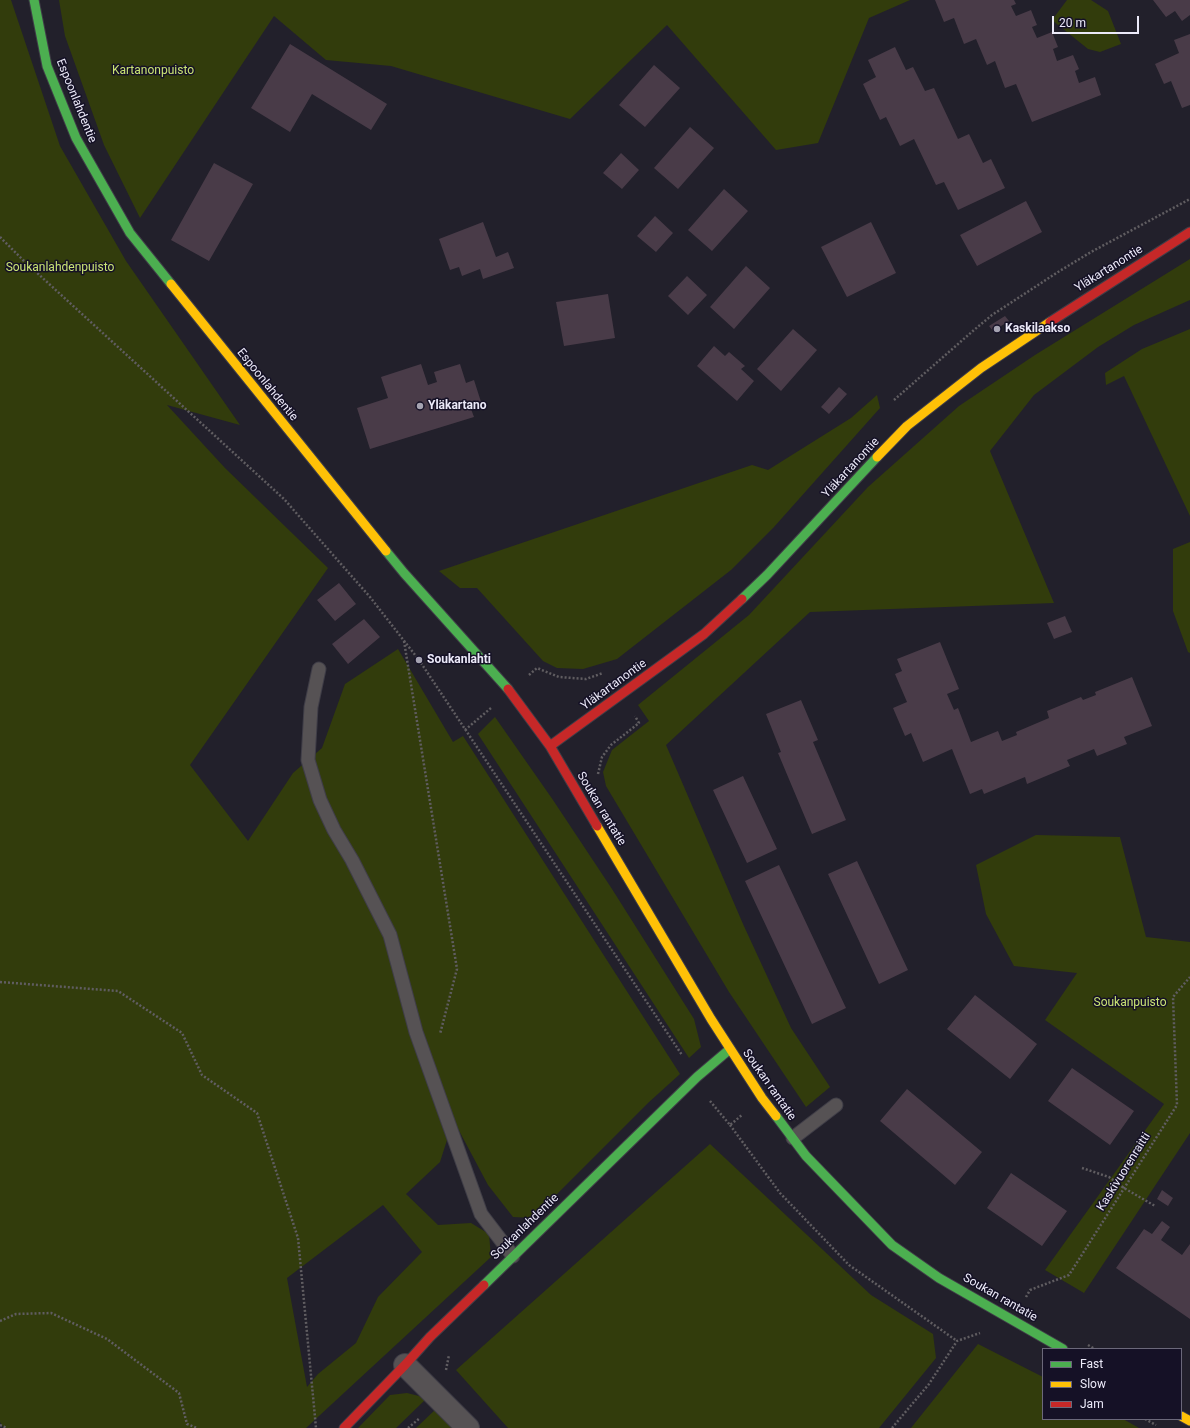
<!DOCTYPE html>
<meta charset="utf-8">
<style>
body{margin:0}
#map{position:relative;width:1190px;height:1428px;overflow:hidden;background:#22202b;font-family:Roboto,sans-serif}
canvas{display:block}
.legend{position:absolute;left:1042px;top:1348px;width:140px;height:72px;box-sizing:border-box;background:#151126;border:1px solid #6b687a;margin:0;padding:5px 7px;list-style:none;font-size:12px;color:#eceaf9}
.legend li{display:flex;align-items:center;gap:8px;height:20px}
.legend b{width:20px;border:1px solid #6b687a}
.scale{position:absolute;left:1052px;top:16px;width:87px;height:18px;box-sizing:border-box;border:2px solid #eceaf9;border-top:0;padding-left:5px;font-size:12px;line-height:14px;white-space:nowrap;color:#eceaf9;-webkit-text-stroke:3px #151126;paint-order:stroke}
</style>
<div id="map">
<canvas width="1190" height="1428"></canvas>
<ul class="legend">
<li><b style="height:5px;background:#4caf50"></b>Fast</li>
<li><b style="height:5px;background:#ffc107"></b>Slow</li>
<li><b style="height:5px;background:#c62828"></b>Jam</li>
</ul>
<div class="scale">20 m</div>
</div>
<script>
const c = document.querySelector('canvas').getContext('2d');
c.lineJoin = 'round';
function paint(path, color) {
  c.fillStyle = color;
  c.fill(path, 'evenodd');
}
function shape(rows) {
  const path = new Path2D();
  for (const r of rows) {
    path.moveTo(r[0], r[1]);
    for (let i = 2; i < r.length; i += 2) path.lineTo(r[i], r[i + 1]);
  }
  return path;
}
function strokePath(path, color, width, dash) {
  c.strokeStyle = color;
  c.lineWidth = width;
  c.lineCap = dash ? 'butt' : 'round';
  c.setLineDash(dash || []);
  c.stroke(path);
}
function drawText(font, color, halo, rows, align = 'center') {
  c.font = font + ' Roboto,sans-serif';
  c.lineWidth = 3;
  c.setLineDash([]);
  c.textBaseline = 'middle';
  c.strokeStyle = halo;
  c.fillStyle = color;
  for (const [text, x, y, turn = 0] of rows) {
    c.save();
    c.translate(x, y);
    c.rotate((+turn || 0) * Math.PI / 180);
    c.textAlign = isNaN(turn) ? turn : align;
    if (halo) c.strokeText(text, 0, 0);
    c.fillText(text, 0, 0);
    c.restore();
  }
}
const green = shape([
 [0,0,11,0,60,146,126,261,240,425,167,405,225,468,328,568,190,765,248,841,293,773,322,748,345,684,398,649,453,742,463,736,680,1074,648,1103,533,1218,513,1217,488,1185,455,1123,420,1027,407,1024,447,1140,440,1162,406,1194,438,1225,471,1223,489,1234,491,1257,306,1428,4,1428,0,1422],
 [383,1205,422,1252,378,1297,356,1343,318,1374,307,1387,287,1278],
 [59,0,910,0,869,18,818,143,776,150,667,25,570,119,391,66,326,60,274,16,140,218,104,145,65,36],
 [1067,0,1091,0,1108,11,1121,44,1100,52,1088,49,1052,20],
 [1190,259,1190,300,1134,325,1098,347,1034,395,990,451,1054,603,810,612,666,745,743,924,791,1028,830,1087,806,1107,729,992,606,786,603,772,612,750,649,721,638,705,749,615,868,487,959,406,1035,355],
 [1190,329,1190,516,1124,376,1106,385,1105,373,1142,349],
 [877,395,880,408,774,527,731,570,617,659,583,669,557,668,543,661,477,588,460,588,439,571,752,465,768,470,851,418],
 [1190,542,1190,653,1188,652,1173,611,1173,549],
 [495,717,553,800,612,889,694,1019,701,1047,689,1058,478,734],
 [1036,835,1120,837,1146,937,1190,942,1190,1133,1084,1293,1045,1270,1164,1104,1045,1020,1077,973,1014,966,986,914,976,865],
 [710,1144,871,1295,933,1334,936,1358,879,1428,508,1428,456,1370],
 [978,1344,1043,1377,1043,1419,1123,1419,1139,1428,911,1428],
 [407,1393,419,1396,425,1400,396,1428,358,1428,390,1395],
 [437,1408,455,1428,416,1428]
]);
const building = shape([
 [935,0,1014,0,1016,4,1011,6,1016,16,1031,10,1037,25,1032,27,1037,38,1052,32,1058,47,1053,49,1057,61,1073,55,1079,69,1075,71,1079,83,1095,77,1101,95,1032,122,1016,84,1005,88,995,61,987,65,976,39,964,44,954,18,944,22],
 [1153,0,1190,0,1190,15,1182,21,1175,11,1166,17],
 [1190,34,1190,105,1182,108,1171,81,1164,84,1155,64,1179,53,1174,40],
 [290,44,387,104,371,130,312,94,290,132,251,108],
 [895,47,906,70,913,67,925,91,934,88,958,139,969,134,983,163,991,159,1005,188,958,210,944,182,936,185,914,139,900,146,886,117,880,120,863,84,876,77,868,60],
 [654,65,680,88,645,127,619,105],
 [690,127,714,148,678,189,654,168],
 [621,153,639,170,622,189,603,173],
 [214,163,253,184,209,261,171,240],
 [724,189,748,211,712,251,688,230],
 [1026,201,1042,232,977,266,960,235],
 [655,216,673,233,656,252,637,236],
 [483,222,496,257,508,252,514,268,483,279,480,269,462,276,459,267,450,270,439,239],
 [871,222,896,273,847,297,821,247],
 [746,266,770,288,734,329,710,307],
 [687,276,707,295,688,315,668,296],
 [608,294,615,338,564,346,556,302],
 [1005,316,1009,321,993,331,989,326],
 [793,329,817,350,781,391,757,369],
 [714,346,725,356,729,352,745,366,741,369,754,381,737,401,697,366],
 [421,364,428,385,437,382,434,372,460,364,466,383,474,380,482,405,471,409,474,417,370,449,357,408,388,398,381,377],
 [839,387,847,394,829,414,821,407],
 [339,583,356,604,335,621,317,600],
 [1065,616,1072,632,1054,639,1047,623],
 [364,619,380,637,348,664,332,644],
 [940,642,959,689,947,694,954,710,958,708,971,742,998,731,1002,741,1017,735,1016,732,1049,718,1047,711,1081,697,1083,700,1096,695,1095,692,1132,677,1152,726,1124,737,1127,744,1097,756,1094,749,1067,760,1070,766,1027,784,1025,777,984,794,982,789,970,794,952,749,923,762,911,733,905,736,893,708,907,702,895,674,902,671,897,659],
 [801,700,818,740,813,742,846,820,812,834,778,753,781,752,766,714],
 [743,776,777,849,747,863,713,790],
 [857,861,908,970,879,984,828,874],
 [779,865,846,1008,812,1024,745,881],
 [975,995,1037,1044,1010,1079,947,1029],
 [1072,1068,1134,1111,1110,1145,1048,1101],
 [907,1089,982,1152,955,1185,880,1121],
 [1011,1173,1067,1211,1042,1246,987,1208],
 [1162,1190,1173,1198,1168,1206,1157,1199],
 [1162,1221,1170,1227,1161,1240,1182,1255,1190,1244,1190,1319,1116,1268,1144,1229,1152,1234]
]);
const path = shape([
 [0,237,23,260,284,499,370,597,419,660,682,1055],
 [894,400,974,330,992,315,1058,272,1091,252,1190,199],
 [404,641,457,969,440,1034],
 [529,675,537,668,559,677,586,679,603,673],
 [465,730,491,708],
 [598,774,602,757,611,745,639,723,635,716],
 [0,982,118,991,182,1033,202,1075,257,1113,298,1238,316,1428],
 [710,1101,730,1125,742,1115],
 [730,1125,780,1193,849,1265,957,1341],
 [1082,1168,1109,1177,1124,1188,1155,1206],
 [1026,1297,1030,1290,1069,1275,1177,1105,1173,997,1190,977],
 [0,1321,16,1314,51,1313,107,1339,179,1393,187,1424,197,1428],
 [1088,1345,1095,1349],
 [446,1370,449,1355],
 [1145,1419,1156,1425],
 [0,1425,7,1428],
 [408,1428,420,1418],
 [892,1428,929,1384,957,1341,980,1333]
]);
const lane = shape([
 [319,669,311,707,308,760,320,800,334,830,352,860,390,935,416,1032,481,1214,513,1256],
 [793,1138,836,1105]
]);
const street = shape([
 [405,1365,468,1428]
]);
const fast = shape([
 [34,0,47,66,76,138,130,233,171,284],
 [386,551,404,573,508,689],
 [742,599,767,575,877,457],
 [776,1116,806,1156,892,1245,939,1278,1063,1349],
 [484,1285,697,1077,730,1049]
]);
const slow = shape([
 [171,284,386,551],
 [877,457,907,426,981,368,1050,322],
 [597,826,711,1019,762,1098,776,1116],
 [1181,1416,1190,1421]
]);
const jam = shape([
 [1050,322,1190,232],
 [508,689,550,746,597,826],
 [550,746,704,634,742,599],
 [344,1428,405,1365,430,1337,484,1285]
]);
const markers = [
 [997,329,4,"#a5a3b1"],
 [420,406,4,"#a5a3b1"],
 [419,660,4,"#a5a3b1"]
];
const parkNames = [
 ["Kartanonpuisto",153,71],
 ["Soukanlahdenpuisto",60,268],
 ["Soukanpuisto",1130,1003]
];
const streetNames = [
 ["Espoonlahdentie",76,101,68],
 ["Yläkartanontie",1109,269,-32],
 ["Espoonlahdentie",267,385,51],
 ["Yläkartanontie",851,468,-47],
 ["Yläkartanontie",614,685,-36],
 ["Soukan rantatie",601,809,59],
 ["Soukan rantatie",769,1085,55],
 ["Kaskivuorenraitti",1124,1172,-58],
 ["Soukanlahdentie",525,1227,-44],
 ["Soukan rantatie",1000,1298,30]
];
const poiNames = [
 ["Kaskilaakso",1005,329],
 ["Yläkartano",428,406],
 ["Soukanlahti",427,660]
];
paint(green, '#323c0c');
paint(building, '#493b48');
strokePath(lane, '#3f3d47', 15);
strokePath(street, '#3f3d47', 24);
strokePath(fast, '#3f3d47', 11);
strokePath(slow, '#3f3d47', 11);
strokePath(jam, '#3f3d47', 11);
strokePath(path, '#605d61', 2.5, [2, 2]);
strokePath(lane, '#565254', 13);
strokePath(street, '#565254', 22);
strokePath(fast, '#4caf50', 9);
strokePath(slow, '#ffc107', 9);
strokePath(jam, '#c62828', 9);
for (const [x, y, r, color] of markers) {
  const dot = new Path2D();
  dot.arc(x, y, r, 0, 2 * Math.PI);
  c.fillStyle = color;
  c.fill(dot);
  strokePath(dot, '#151126', 1.5);
}
drawText('12px', '#cae474', '#151126', parkNames);
drawText('12px', '#eceaf9', '#151126', streetNames);
drawText('bold 12px', '#eceaf9', '#151126', poiNames, 'left');
</script>
